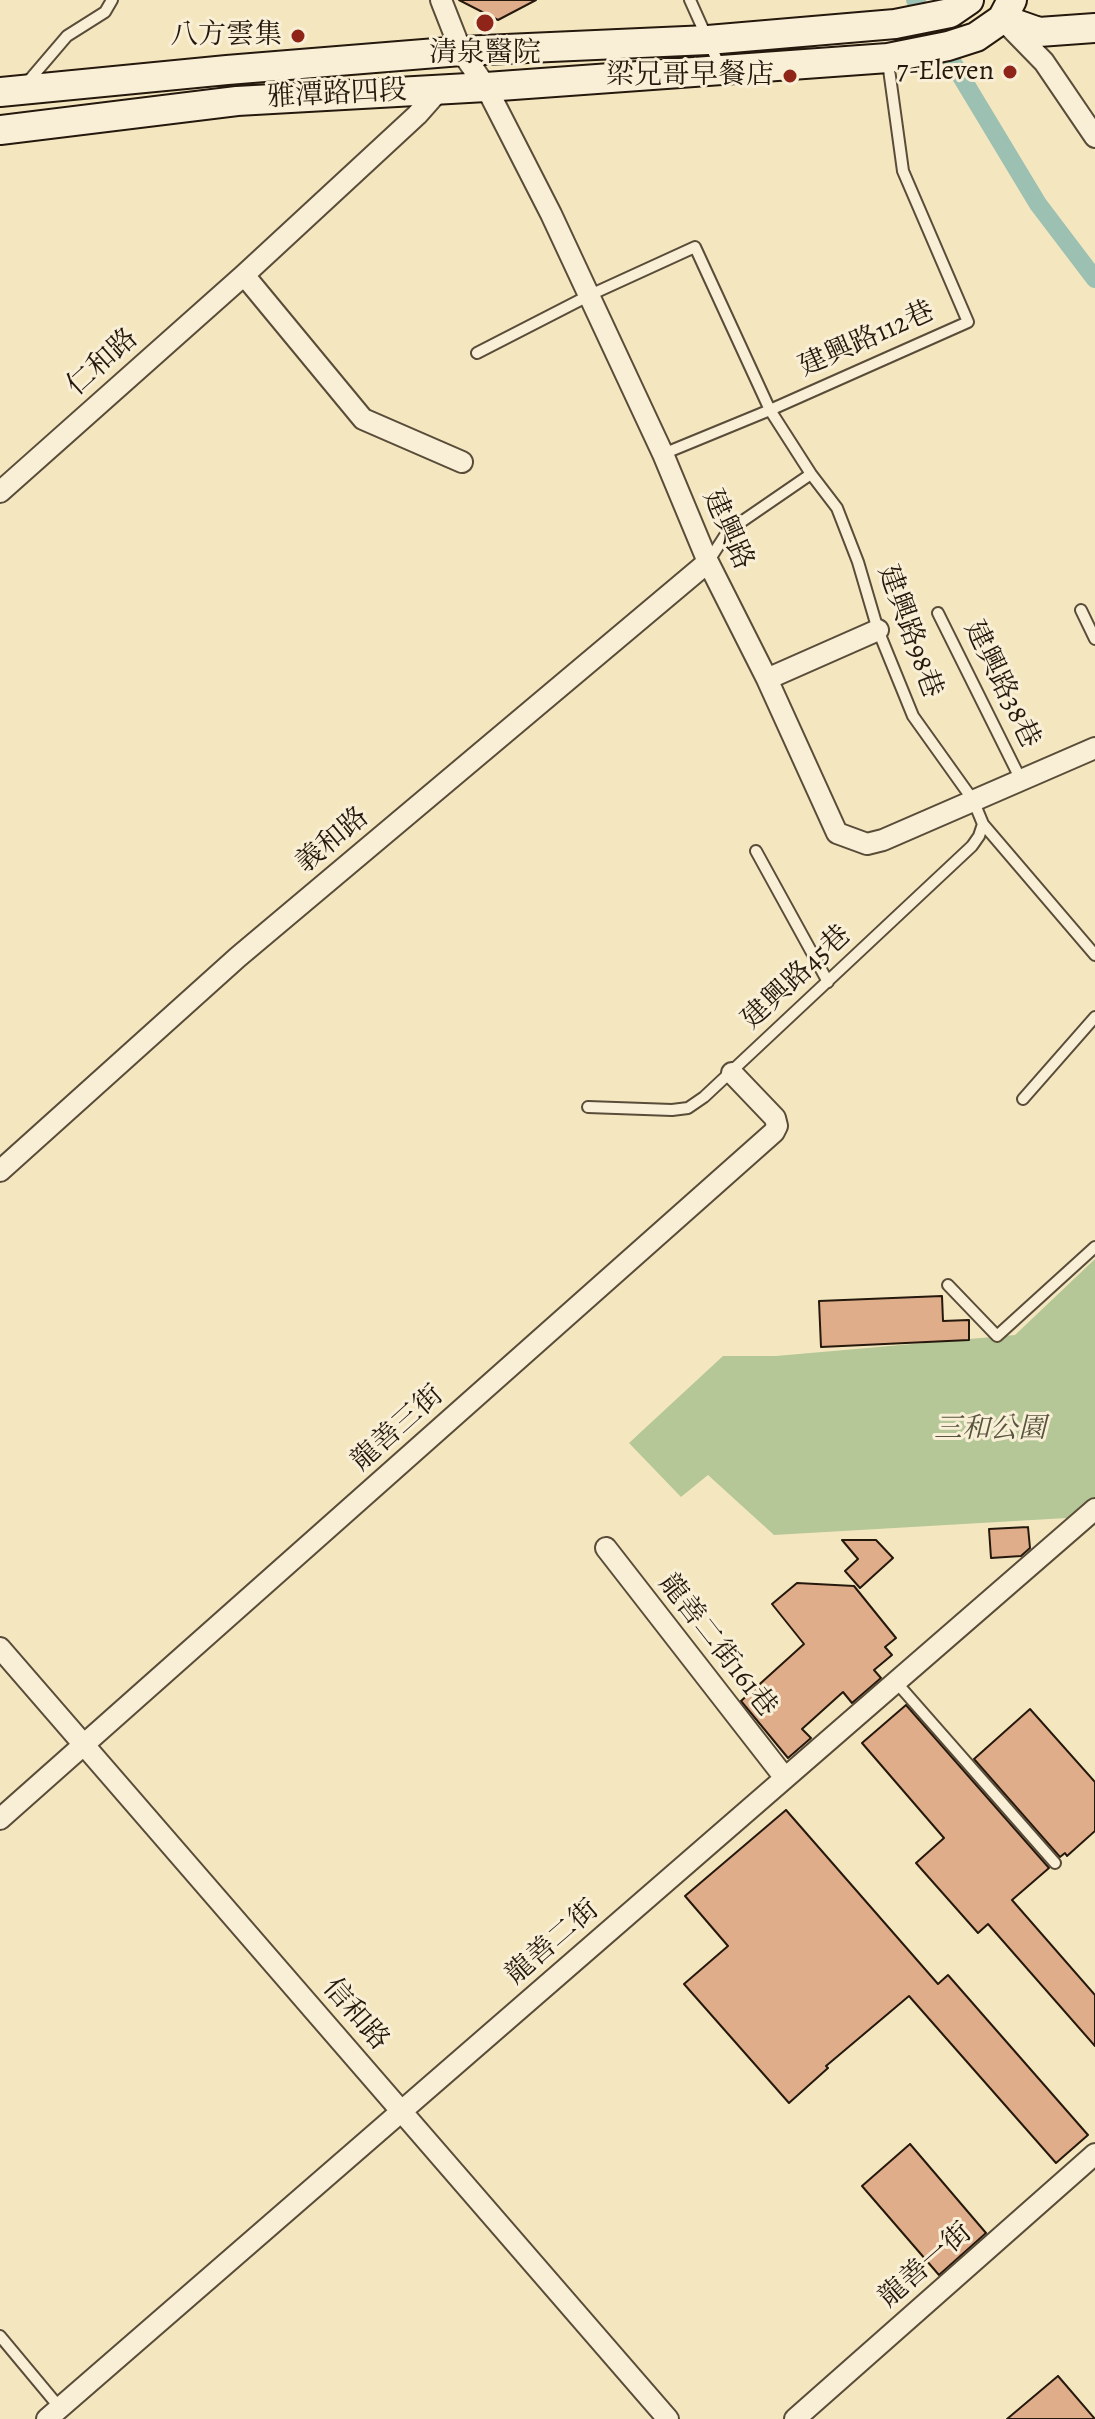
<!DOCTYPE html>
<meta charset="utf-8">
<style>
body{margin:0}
canvas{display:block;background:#f4e7c0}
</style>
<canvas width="1095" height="2419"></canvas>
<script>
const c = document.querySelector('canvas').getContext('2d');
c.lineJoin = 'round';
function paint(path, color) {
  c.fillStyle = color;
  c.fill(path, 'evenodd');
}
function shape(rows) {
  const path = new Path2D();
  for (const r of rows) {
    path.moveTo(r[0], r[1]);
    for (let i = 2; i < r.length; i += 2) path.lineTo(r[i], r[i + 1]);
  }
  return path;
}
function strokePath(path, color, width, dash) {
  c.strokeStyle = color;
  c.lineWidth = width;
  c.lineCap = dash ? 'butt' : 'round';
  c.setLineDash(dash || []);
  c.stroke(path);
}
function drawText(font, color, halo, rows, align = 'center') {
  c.font = font + ' Alegreya,"Noto Serif TC",serif';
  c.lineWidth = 6;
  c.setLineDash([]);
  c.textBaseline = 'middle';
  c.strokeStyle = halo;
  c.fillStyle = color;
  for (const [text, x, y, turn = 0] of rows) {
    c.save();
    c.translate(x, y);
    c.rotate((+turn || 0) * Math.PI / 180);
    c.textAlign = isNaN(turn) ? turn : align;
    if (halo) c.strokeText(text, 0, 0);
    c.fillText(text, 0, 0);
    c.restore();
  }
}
const green = shape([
 [1095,1259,1095,1497,1067,1518,774,1535,708,1475,681,1497,629,1443,723,1356,776,1356,1015,1335]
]);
const canal = shape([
 [915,0,1038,204,1095,279]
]);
const building = shape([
 [459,0,536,0,498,20,459,0],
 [942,1296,943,1321,969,1320,969,1340,821,1347,819,1301,942,1296],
 [1028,1527,1030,1548,1021,1556,991,1558,989,1529,1028,1527],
 [842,1540,876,1540,893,1558,860,1588,845,1571,858,1559,842,1540],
 [797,1583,854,1586,896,1638,885,1647,892,1655,874,1670,881,1678,852,1703,843,1692,802,1729,811,1738,788,1758,741,1701,804,1644,772,1604,797,1583],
 [906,1705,1049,1868,1012,1900,1095,1995,1095,2046,988,1924,978,1933,916,1863,944,1838,862,1743,906,1705],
 [1030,1709,1095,1782,1095,1831,1067,1856,1065,1853,1060,1857,974,1759,1030,1709],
 [786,1810,938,1984,948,1975,1088,2135,1056,2163,909,1996,826,2066,828,2068,789,2103,684,1984,728,1946,685,1896,786,1810],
 [910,2144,986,2233,939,2275,862,2186,910,2144],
 [1058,2376,1095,2419,1007,2419,1058,2376]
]);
const lane = shape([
 [690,0,721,69],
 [26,84,67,36,105,12,112,0],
 [477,353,590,295,695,247,770,410,811,474,837,508,858,562,878,630,913,716,973,800,983,824,979,836,972,846,704,1097,688,1108,672,1110,588,1107],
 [663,454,770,410,968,322,903,171,888,62],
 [708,562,728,531,811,474],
 [1081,610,1095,639],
 [938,613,1021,780],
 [983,824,1095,955],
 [756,851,828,982],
 [1023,1099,1095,1017],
 [948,1285,997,1336,1095,1247],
 [896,1682,1055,1863],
 [0,2336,60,2408]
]);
const street = shape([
 [441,0,461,51,486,87,551,214,663,454,708,562,767,679,837,833,867,844,883,840,1095,748],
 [1005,22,1044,62,1095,137],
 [244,275,363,419,462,462],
 [0,492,244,275,417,115,440,89],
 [767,679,878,630],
 [0,1171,238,957,708,562],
 [606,1548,785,1778],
 [0,1648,668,2419],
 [0,1819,774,1132,777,1126,775,1118,732,1073],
 [47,2419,1095,1509],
 [795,2419,1095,2154]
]);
const secondary = shape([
 [1002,19,1039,32,1095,28],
 [0,92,227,70,461,51,708,40,895,24,950,13,969,0],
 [0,130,237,101,486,87,888,58,948,46,976,37,1002,19,1012,0]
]);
const markers = [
 [485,23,10,"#8f2418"],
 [298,36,8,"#8f2418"],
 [1010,72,8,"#8f2418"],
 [790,76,8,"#8f2418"]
];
const poiNames = [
 ["八方雲集",282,36],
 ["清泉醫院",485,54,"center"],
 ["7-Eleven",994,72],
 ["梁兄哥早餐店",774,76]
];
const streetNames = [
 ["雅潭路四段",337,95,-3],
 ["建興路112巷",867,340,-24],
 ["仁和路",103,363,-42],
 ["建興路",727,530,66],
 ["建興路98巷",909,632,70],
 ["建興路38巷",1001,685,64],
 ["義和路",333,841,-40],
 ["建興路45巷",797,978,-43],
 ["龍善三街",398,1429,-42],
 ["龍善二街161巷",717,1646,52],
 ["龍善二街",553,1943,-41],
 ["信和路",355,2015,49],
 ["龍善一街",926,2266,-41]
];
const parkNames = [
 ["三和公園",990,1430]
];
paint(green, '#b5c797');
strokePath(canal, '#9cc0b1', 18);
paint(building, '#e0ad8b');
strokePath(building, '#25180c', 2);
strokePath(lane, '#594c39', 14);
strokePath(street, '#594c39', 24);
strokePath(secondary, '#25180c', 32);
strokePath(lane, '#f8efd6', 10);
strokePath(street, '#f8efd6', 20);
strokePath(secondary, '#f8efd6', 28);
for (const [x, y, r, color] of markers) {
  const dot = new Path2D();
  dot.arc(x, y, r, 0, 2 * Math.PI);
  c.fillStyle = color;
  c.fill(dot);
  strokePath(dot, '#f8efd6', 3);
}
drawText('28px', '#25180c', '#f8efd6', poiNames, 'right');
drawText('28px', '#25180c', '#f8efd6', streetNames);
drawText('italic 28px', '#57553d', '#f8efd6', parkNames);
</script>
